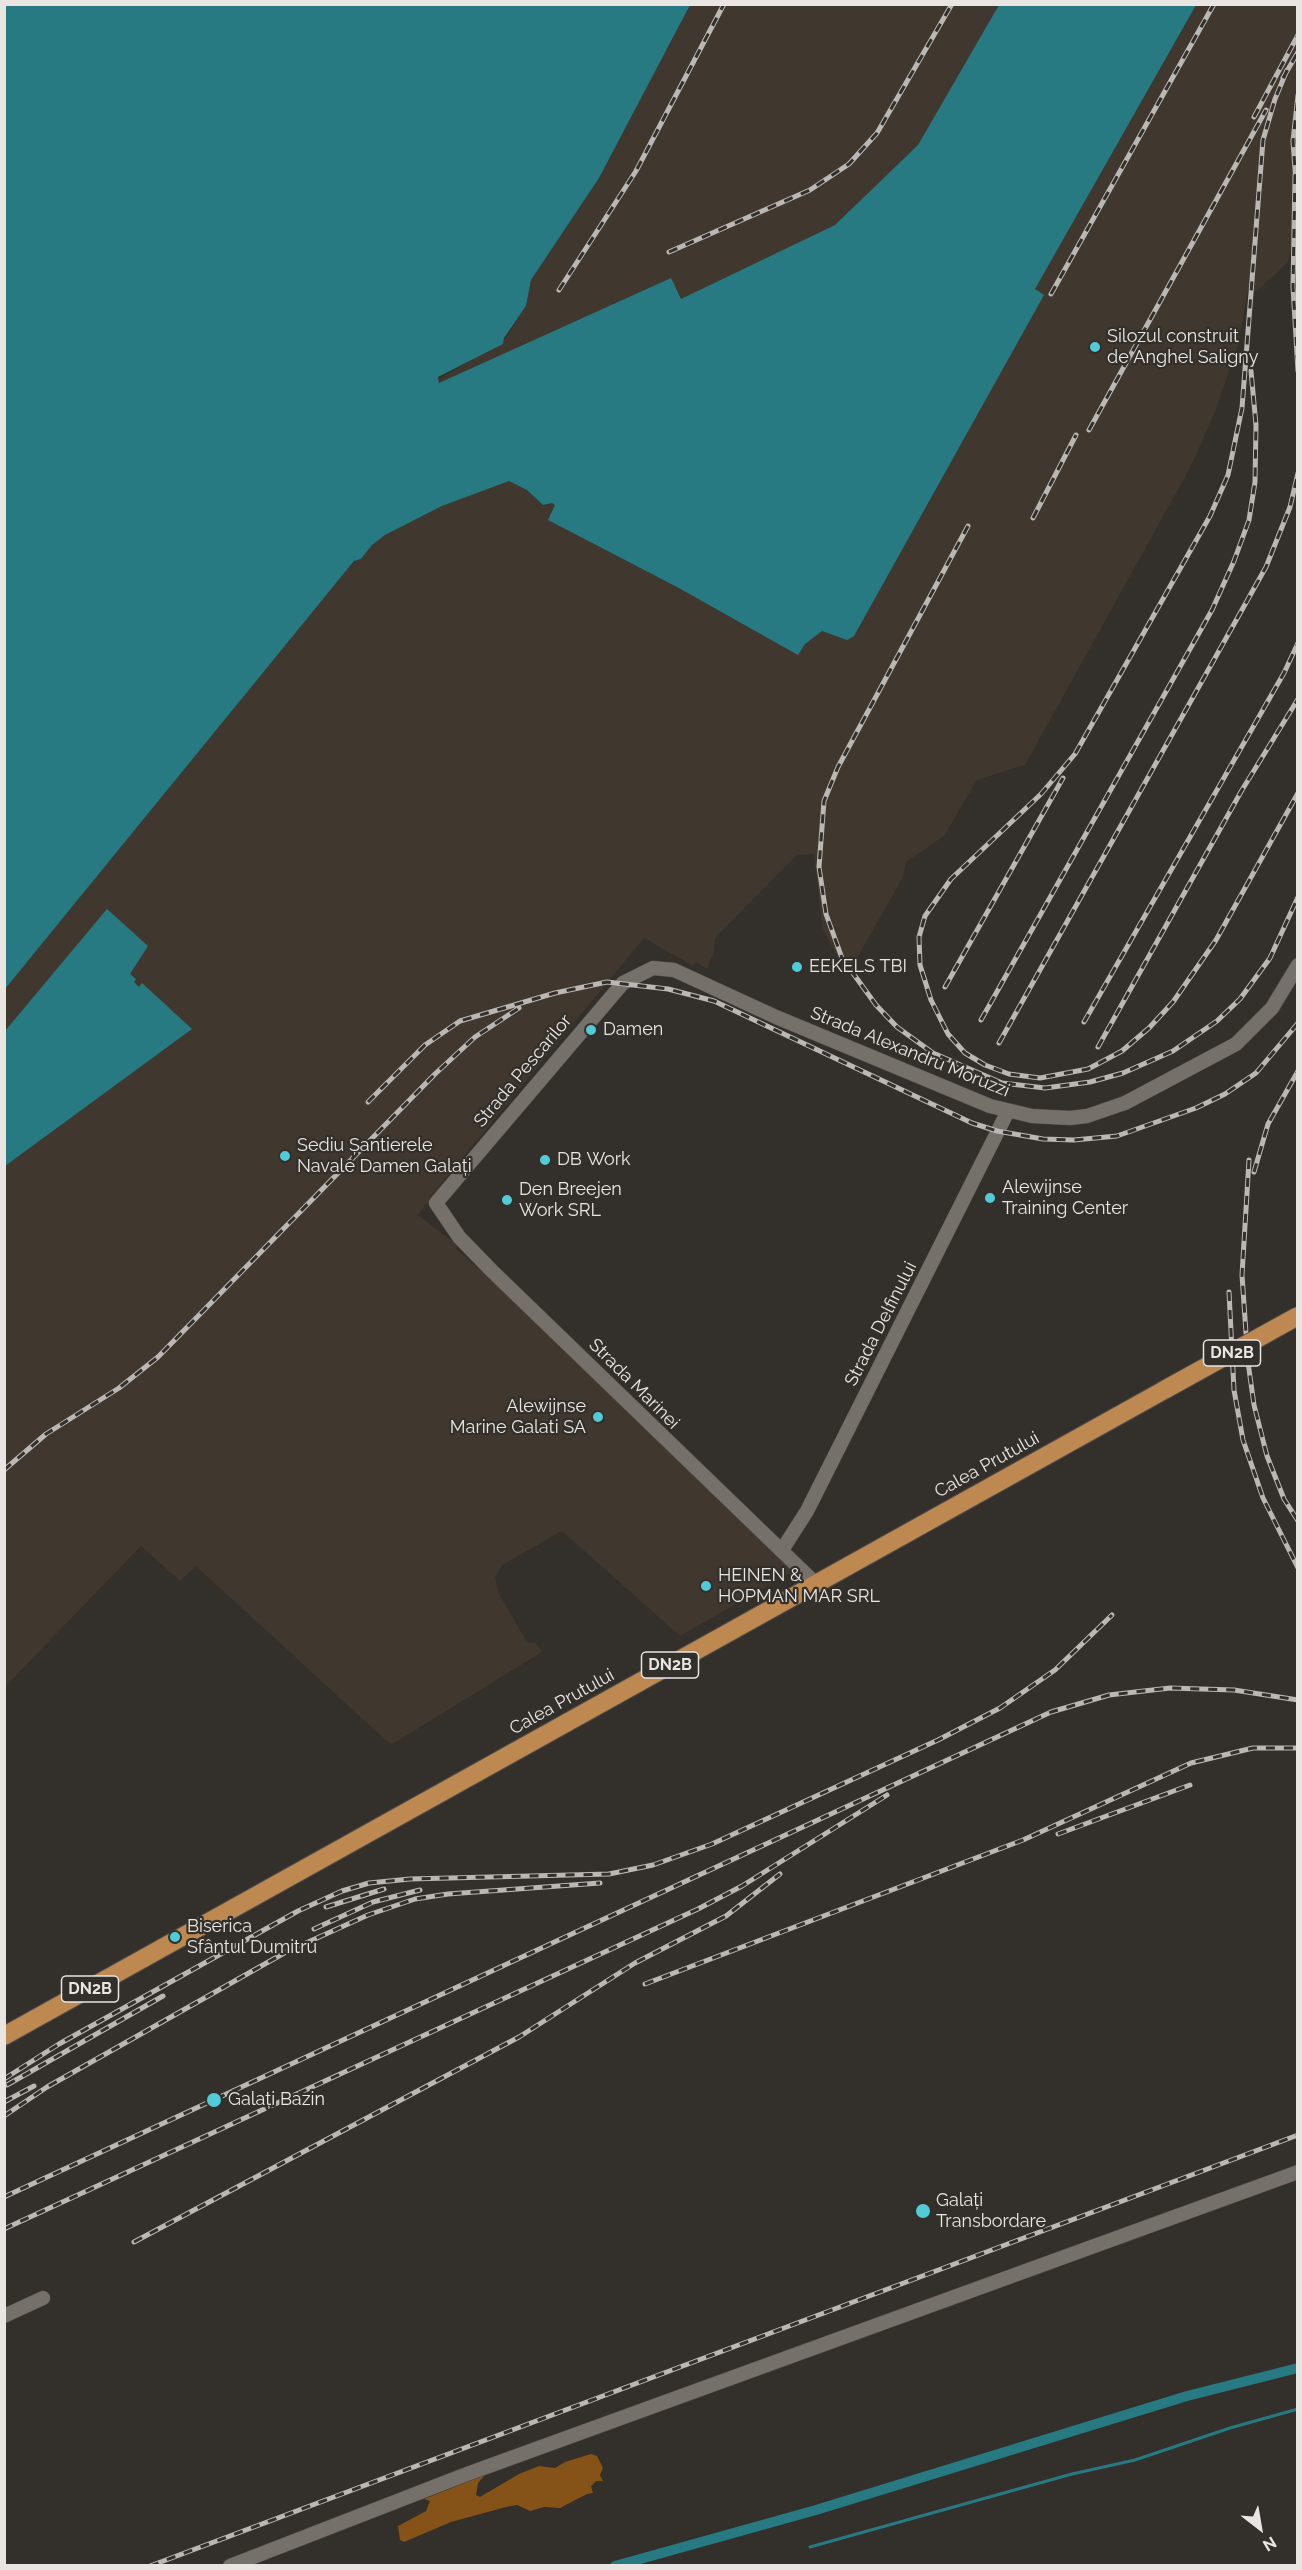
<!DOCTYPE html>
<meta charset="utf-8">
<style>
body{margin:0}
#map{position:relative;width:1302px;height:2570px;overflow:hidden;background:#332f2a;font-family:Raleway,sans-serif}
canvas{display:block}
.frame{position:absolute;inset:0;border:6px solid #e8e5e2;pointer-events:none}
.north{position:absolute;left:1230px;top:2498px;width:60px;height:60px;-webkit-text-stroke:4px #332f2a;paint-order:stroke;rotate:149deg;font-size:16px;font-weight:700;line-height:24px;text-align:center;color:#e8e5e2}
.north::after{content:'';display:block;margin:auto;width:21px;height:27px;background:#e8e5e2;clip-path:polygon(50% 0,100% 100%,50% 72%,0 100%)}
</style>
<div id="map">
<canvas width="1302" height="2570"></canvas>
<div class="frame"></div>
<div class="north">N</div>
</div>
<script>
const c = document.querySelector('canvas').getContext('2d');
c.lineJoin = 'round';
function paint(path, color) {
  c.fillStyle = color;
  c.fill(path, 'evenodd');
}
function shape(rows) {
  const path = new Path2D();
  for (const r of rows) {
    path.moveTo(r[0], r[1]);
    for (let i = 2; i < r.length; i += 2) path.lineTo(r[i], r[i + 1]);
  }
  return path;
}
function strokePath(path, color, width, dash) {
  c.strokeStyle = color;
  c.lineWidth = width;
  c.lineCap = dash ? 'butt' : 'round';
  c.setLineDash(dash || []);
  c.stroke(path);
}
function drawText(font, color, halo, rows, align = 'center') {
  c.font = font + ' Raleway,sans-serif';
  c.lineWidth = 4.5;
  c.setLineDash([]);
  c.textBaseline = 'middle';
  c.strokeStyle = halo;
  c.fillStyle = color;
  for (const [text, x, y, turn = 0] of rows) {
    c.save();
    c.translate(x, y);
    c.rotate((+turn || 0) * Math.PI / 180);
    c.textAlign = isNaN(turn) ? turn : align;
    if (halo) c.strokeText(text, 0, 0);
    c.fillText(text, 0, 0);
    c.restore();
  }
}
const built = shape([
 [690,5,1297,5,1297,244,1291,245,1288,262,1257,291,1248,290,1238,345,1215,412,1191,466,1025,765,977,780,944,836,906,862,903,877,852,967,845,972,822,927,814,854,797,855,715,938,714,951,707,969,696,962,693,966,644,938,436,1190,418,1215,458,1246,456,1249,515,1300,793,1568,792,1572,680,1636,562,1531,502,1565,495,1578,499,1594,526,1640,530,1643,535,1642,542,1652,391,1745,196,1566,180,1581,141,1546,5,1687,5,989,354,561,361,559,372,545,385,535,442,506,509,480,442,383,437,380,503,342,526,306,531,280,599,178]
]);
const forest = shape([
 [591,2454,597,2456,603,2468,600,2475,603,2481,596,2481,591,2486,593,2493,587,2494,560,2508,544,2507,530,2511,517,2505,506,2507,451,2522,404,2542,400,2540,398,2526,426,2511,430,2501,424,2499,485,2475,478,2483,476,2495,480,2497,519,2474,539,2466,555,2468,565,2462]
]);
const water = shape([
 [5,4,690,5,599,178,531,280,526,306,504,338,503,344,438,377,439,383,671,278,681,299,835,225,918,145,999,5,1196,5,1035,289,1044,295,854,636,847,640,822,631,805,644,798,655,677,587,548,520,555,505,552,503,543,505,527,490,509,481,442,506,385,535,372,545,361,559,354,561,5,989],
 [107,909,148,946,130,974,136,979,134,982,139,987,142,983,192,1029,5,1166,5,1031]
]);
const stream = shape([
 [810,2547,1072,2474,1135,2460,1230,2428,1298,2409]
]);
const canal = shape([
 [615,2566,816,2510,1187,2396,1298,2368]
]);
const minor = shape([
 [782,1550,807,1511,1008,1111],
 [816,1584,492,1271,459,1237,436,1203,623,983,653,968,674,970,776,1017,990,1106,1032,1116,1070,1118,1087,1116,1125,1103,1236,1044,1272,1008,1298,965],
 [4,2316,43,2298],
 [230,2566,467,2474,1298,2172]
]);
const highway = shape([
 [4,2036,1166,1389]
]);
const rail = shape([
 [1287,70,1275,99,1263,140,1242,408,1228,475,1210,516,1075,754,1041,794,951,879,925,916,919,937,920,965,931,1000,948,1034,965,1053,985,1065,1009,1074,1040,1078,1088,1069,1122,1051,1149,1028,1173,1002,1216,940,1298,793],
 [1283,78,1298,52],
 [1254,117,1298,35],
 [1295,175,1293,287,1298,371],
 [1296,183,1293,141,1298,95],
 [669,252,810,190,849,164,877,133,952,4],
 [559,290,636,171,724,4],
 [1051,294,1214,4],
 [1089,430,1266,110],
 [1033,518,1076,435],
 [968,526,838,767,824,801,819,867,826,914,842,958,876,1005,897,1027,933,1053,1002,1083,1045,1088,1090,1082,1123,1073,1173,1051,1217,1021,1240,999,1270,958,1298,897],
 [945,987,1063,778],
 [981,1020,1212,610,1234,561,1249,520,1255,482,1256,425,1251,371],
 [1084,1022,1284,673,1298,643],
 [999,1043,1266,567,1290,507,1298,473],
 [1098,1047,1242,790,1298,699],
 [368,1102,425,1045,460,1021,555,993,607,982,668,989,714,1001,972,1123,997,1131,1043,1139,1074,1140,1117,1136,1196,1108,1225,1094,1256,1073,1298,1023],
 [1249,1160,1242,1275,1248,1362,1254,1405,1267,1456,1284,1499,1298,1521],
 [1254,1172,1268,1124,1298,1071],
 [1229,1292,1234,1390,1243,1440,1263,1498,1298,1568],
 [4,1470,46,1434,119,1388,158,1357,435,1074,475,1037,519,1008],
 [1058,1834,1190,1785],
 [326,1907,384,1889],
 [314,1929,373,1902,420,1890],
 [645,1984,1023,1840,1191,1763,1253,1748,1298,1748],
 [4,2079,59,2044,298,1911,342,1891,369,1883,410,1879,609,1874,653,1865,712,1844,938,1740,1000,1708,1055,1670,1112,1615],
 [7,2085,163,1996],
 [4,2102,34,2086],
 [4,2116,47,2087,286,1952,368,1915,415,1899,448,1894,600,1883],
 [4,2197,1051,1712,1109,1695,1170,1688,1234,1690,1298,1700],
 [4,2229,698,1909,742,1886,887,1795],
 [134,2242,519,2037,635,1963,726,1916,780,1874],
 [150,2566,1298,2135]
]);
const highwayBridge = shape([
 [1166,1389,1298,1316]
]);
const markers = [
 [1095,347,6,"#52cbd8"],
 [797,967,6,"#52cbd8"],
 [591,1030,6,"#52cbd8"],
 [285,1156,6,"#52cbd8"],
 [545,1160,6,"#52cbd8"],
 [990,1198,6,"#52cbd8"],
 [507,1200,6,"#52cbd8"],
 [598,1417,6,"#52cbd8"],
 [706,1586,6,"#52cbd8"],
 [175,1937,6,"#52cbd8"],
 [214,2100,8,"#52cbd8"],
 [923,2211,8,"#52cbd8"]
];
const shields = [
 [1232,1353,57],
 [670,1665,57],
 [90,1989,57]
];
const shieldNames = [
 ["DN2B",1232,1353],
 ["DN2B",670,1665],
 ["DN2B",90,1989]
];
const poiNames = [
 ["Silozul construit",1107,337],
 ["de Anghel Saligny",1107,358],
 ["EEKELS TBI",809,967],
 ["Damen",603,1030],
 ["Sediu Șantierele",297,1146],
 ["Navale Damen Galați",297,1167],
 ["DB Work",557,1160],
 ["Alewijnse",1002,1188],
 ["Training Center",1002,1209],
 ["Den Breejen",519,1190],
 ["Work SRL",519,1211],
 ["Alewijnse",586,1407,"right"],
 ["Marine Galati SA",586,1428,"right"],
 ["HEINEN &",718,1576],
 ["HOPMAN MAR SRL",718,1597],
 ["Biserica",187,1927],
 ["Sfântul Dumitru",187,1948],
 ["Galați Bazin",228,2100],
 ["Galați",936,2201],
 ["Transbordare",936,2222]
];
const streetNames = [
 ["Strada Alexandru Moruzzi",910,1052,22],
 ["Strada Pescarilor",523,1071,-50],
 ["Strada Delfinului",881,1324,-63],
 ["Strada Marinei",634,1384,45],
 ["Calea Prutului",987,1465,-29],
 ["Calea Prutului",562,1702,-29]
];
paint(built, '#40372e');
paint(forest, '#855318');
paint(water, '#277a82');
strokePath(stream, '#277a82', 3);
strokePath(canal, '#277a82', 10);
strokePath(minor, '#504d49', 15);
strokePath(highway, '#504d49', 20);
strokePath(minor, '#76706b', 14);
strokePath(highway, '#be8851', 18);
strokePath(rail, '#bab7b4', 5);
strokePath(rail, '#332f2a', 3, [9]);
strokePath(highwayBridge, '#504d49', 20, []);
strokePath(highwayBridge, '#be8851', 18);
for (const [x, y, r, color] of markers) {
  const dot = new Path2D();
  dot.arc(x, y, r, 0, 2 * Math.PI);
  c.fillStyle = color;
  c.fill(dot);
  strokePath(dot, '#332f2a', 2);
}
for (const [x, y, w] of shields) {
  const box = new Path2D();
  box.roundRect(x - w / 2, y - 13, w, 26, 4.5);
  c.fillStyle = '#332f2a';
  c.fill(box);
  strokePath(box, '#e8e5e2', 1.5);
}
drawText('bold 16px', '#e8e5e2', null, shieldNames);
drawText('18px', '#e8e5e2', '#332f2a', poiNames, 'left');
drawText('18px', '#e8e5e2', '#332f2a', streetNames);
</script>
